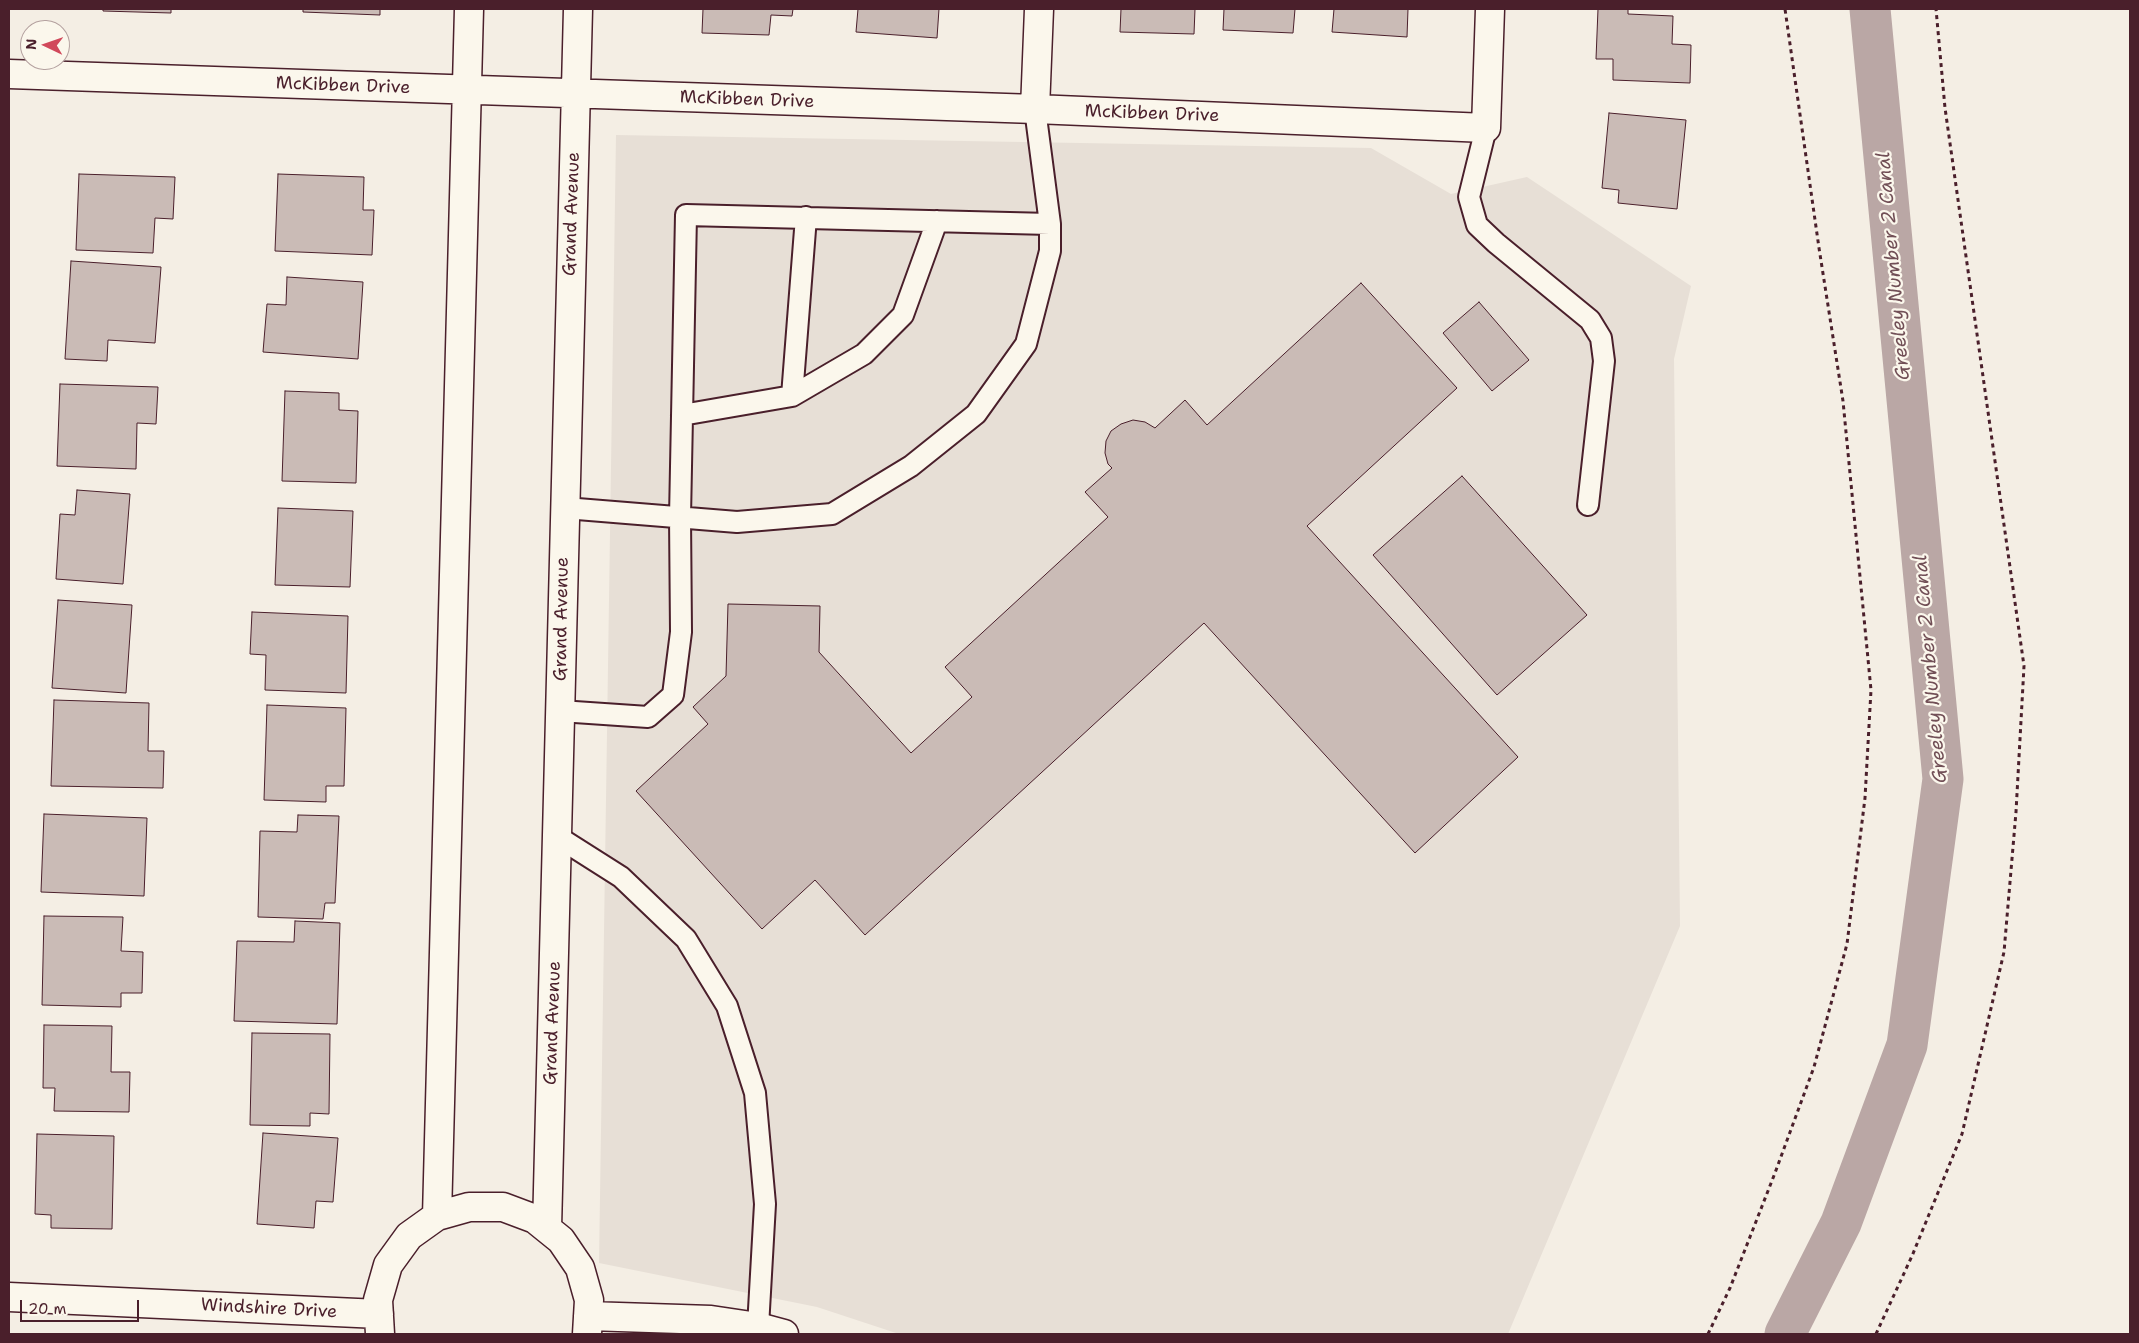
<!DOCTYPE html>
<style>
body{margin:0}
#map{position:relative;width:2139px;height:1343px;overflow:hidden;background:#f4eee4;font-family:"Shantell Sans",sans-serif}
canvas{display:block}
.frame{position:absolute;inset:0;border:10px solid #4a1f2b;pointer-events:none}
.north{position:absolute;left:20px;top:20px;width:50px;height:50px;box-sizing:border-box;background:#fbf7ec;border:1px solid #b4a19f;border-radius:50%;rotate:273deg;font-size:14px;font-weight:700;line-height:20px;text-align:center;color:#4a1f2b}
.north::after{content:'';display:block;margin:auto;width:18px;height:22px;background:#d1495b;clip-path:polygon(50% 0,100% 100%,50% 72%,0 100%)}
.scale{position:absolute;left:20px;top:1300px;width:119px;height:22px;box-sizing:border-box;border:2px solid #4a1f2b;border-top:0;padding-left:6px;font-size:15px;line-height:18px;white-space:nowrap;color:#4a1f2b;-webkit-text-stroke:4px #fbf7ec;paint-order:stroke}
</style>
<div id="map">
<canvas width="2139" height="1343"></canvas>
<div class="frame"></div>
<div class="north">N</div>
<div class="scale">20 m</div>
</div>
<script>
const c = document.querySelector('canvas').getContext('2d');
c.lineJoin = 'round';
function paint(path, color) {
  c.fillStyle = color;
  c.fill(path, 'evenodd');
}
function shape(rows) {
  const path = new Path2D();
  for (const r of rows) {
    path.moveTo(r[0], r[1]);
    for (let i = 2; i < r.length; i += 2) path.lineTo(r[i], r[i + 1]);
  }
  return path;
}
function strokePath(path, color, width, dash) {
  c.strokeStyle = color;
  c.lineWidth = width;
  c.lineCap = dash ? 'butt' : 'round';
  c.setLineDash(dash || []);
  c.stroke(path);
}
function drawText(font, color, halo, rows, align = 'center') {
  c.font = font + ' "Shantell Sans",sans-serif';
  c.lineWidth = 4.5;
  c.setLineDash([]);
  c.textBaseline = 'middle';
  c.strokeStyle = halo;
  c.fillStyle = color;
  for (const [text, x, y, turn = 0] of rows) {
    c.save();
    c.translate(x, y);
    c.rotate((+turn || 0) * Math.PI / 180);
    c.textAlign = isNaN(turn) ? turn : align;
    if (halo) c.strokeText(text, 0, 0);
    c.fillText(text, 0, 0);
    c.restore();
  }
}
const built = shape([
 [616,135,1371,148,1451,194,1527,177,1691,286,1674,359,1680,926,1508,1334,899,1334,817,1307,599,1263]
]);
const canal = shape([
 [1785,1334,1841,1223,1907,1045,1943,779,1870,9]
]);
const building = shape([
 [103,9,171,9,171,13,103,11,103,9],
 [303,9,380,9,380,15,303,12,303,9],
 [703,9,793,9,792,16,771,15,769,35,702,33,703,9],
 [858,9,939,9,937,38,856,32,858,9],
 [1121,9,1195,9,1194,34,1120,32,1121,9],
 [1224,9,1295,9,1293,33,1223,30,1224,9],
 [1334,9,1408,9,1407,37,1332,32,1334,9],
 [1598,9,1628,9,1628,14,1673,16,1672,44,1691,45,1690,83,1613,80,1613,59,1596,59,1598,9],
 [1609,113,1686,120,1677,209,1618,203,1619,190,1602,188,1609,113],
 [79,174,175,177,173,219,155,218,153,253,76,250,79,174],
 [278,174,364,177,363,210,374,210,372,255,275,251,278,174],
 [71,261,161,267,155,343,108,340,107,361,65,359,71,261],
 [287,277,363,282,358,359,263,352,267,304,286,305,287,277],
 [1361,283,1457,388,1307,526,1518,757,1415,853,1204,623,865,935,815,880,762,929,636,791,708,724,693,707,726,676,728,604,820,606,819,652,911,753,972,697,945,667,1108,517,1085,492,1112,468,1108,464,1105,453,1106,441,1111,431,1121,424,1133,420,1145,422,1155,428,1185,400,1207,425,1361,283],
 [1479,302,1529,360,1492,391,1443,333,1479,302],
 [60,384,158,387,156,424,137,423,136,469,57,466,60,384],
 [285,391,339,393,339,410,358,411,356,483,282,481,285,391],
 [1462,476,1587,615,1497,695,1373,555,1462,476],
 [77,490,130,494,123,584,56,579,60,514,75,515,77,490],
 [278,508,353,511,350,587,275,585,278,508],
 [58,600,132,605,126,693,52,688,58,600],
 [252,612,348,616,346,693,265,690,266,655,250,654,252,612],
 [54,700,149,703,148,751,164,751,163,788,51,786,54,700],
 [267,705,346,708,344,786,326,786,326,802,264,800,267,705],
 [44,814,147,818,144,896,41,892,44,814],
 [298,815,339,816,335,903,325,903,323,919,258,917,260,831,297,832,298,815],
 [44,916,123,917,121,951,143,952,142,993,121,993,121,1007,42,1005,44,916],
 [295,921,340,923,337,1024,234,1021,237,941,294,942,295,921],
 [44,1025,112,1026,111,1072,130,1072,129,1112,54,1111,55,1088,43,1088,44,1025],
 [252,1033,330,1034,329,1114,310,1113,310,1126,250,1125,252,1033],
 [263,1133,338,1138,333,1202,316,1201,314,1228,257,1224,263,1133],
 [37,1134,114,1136,112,1229,51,1228,51,1215,35,1214,37,1134]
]);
const path = shape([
 [1708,1334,1730,1288,1775,1173,1814,1067,1847,944,1865,798,1871,690,1843,401,1819,248,1785,9],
 [1876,1334,1912,1256,1962,1134,2004,952,2016,812,2024,666,1945,108,1936,9]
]);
const lane = shape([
 [1486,128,1469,197,1477,225,1496,243,1590,320,1601,338,1604,361,1588,505],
 [792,396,806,217],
 [682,415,792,396,864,354,903,315,937,221],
 [565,508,737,522,832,514,911,466,976,414,1026,344,1050,251,1050,224,1035,109],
 [560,711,648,717,673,695,681,632,680,517,686,215,1050,224],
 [558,837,621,877,686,939,727,1006,755,1093,765,1204,758,1327]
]);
const street = shape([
 [9,74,1035,109,1486,128,1490,9],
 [1035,109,1039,9],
 [437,1216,469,9],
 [547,1228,578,9],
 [9,1297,379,1314],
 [588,1316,711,1320,758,1327,784,1334],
 [380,1334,378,1300,388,1265,409,1236,437,1216,469,1207,503,1207,535,1219,561,1240,580,1268,589,1300,587,1334]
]);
const streetNames = [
 ["McKibben Drive",343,86,2],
 ["McKibben Drive",747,100,2],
 ["McKibben Drive",1152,114,2],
 ["Grand Avenue",572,214,-88],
 ["Grand Avenue",562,619,-89],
 ["Grand Avenue",553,1023,-88],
 ["Windshire Drive",269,1309,3]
];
const waterNames = [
 ["Greeley Number 2 Canal",1894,266,-95],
 ["Greeley Number 2 Canal",1931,669,-95]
];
paint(built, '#e7dfd6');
strokePath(canal, '#baa7a5', 41);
paint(building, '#cabbb6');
strokePath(building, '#4a1f2b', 1);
strokePath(lane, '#4a1f2b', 24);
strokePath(street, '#4a1f2b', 31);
strokePath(path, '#4a1f2b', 3, [4, 4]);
strokePath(lane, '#fbf7ec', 20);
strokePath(street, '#fbf7ec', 28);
drawText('18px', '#4a1f2b', '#fbf7ec', streetNames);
drawText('italic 19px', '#714f56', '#fbf7ec', waterNames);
</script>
